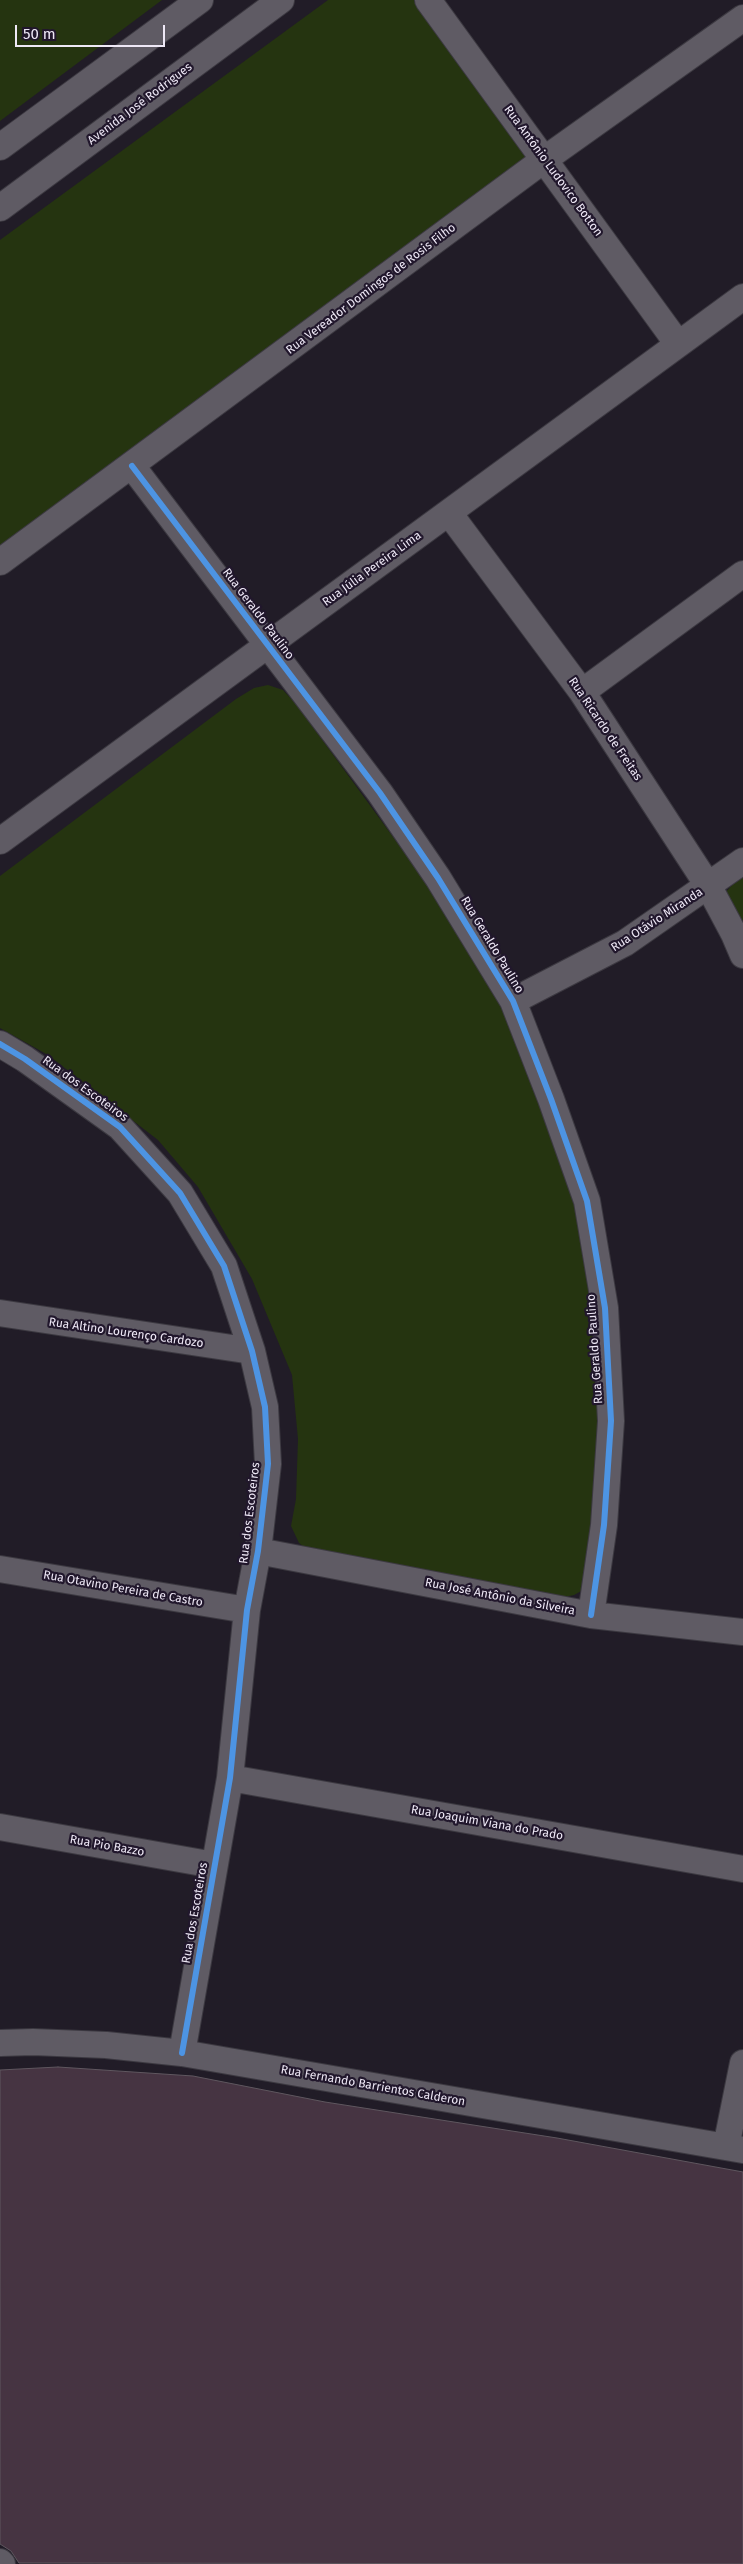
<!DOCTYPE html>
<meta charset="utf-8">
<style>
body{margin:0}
#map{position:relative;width:743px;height:2564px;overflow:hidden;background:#211c27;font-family:"Fira Sans",sans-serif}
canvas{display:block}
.scale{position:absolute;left:15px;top:25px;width:150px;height:22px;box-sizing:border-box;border:2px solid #eee8f6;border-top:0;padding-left:6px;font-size:15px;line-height:18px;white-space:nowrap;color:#eee8f6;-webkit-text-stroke:4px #21172c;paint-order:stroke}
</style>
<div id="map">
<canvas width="743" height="2564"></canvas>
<div class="scale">50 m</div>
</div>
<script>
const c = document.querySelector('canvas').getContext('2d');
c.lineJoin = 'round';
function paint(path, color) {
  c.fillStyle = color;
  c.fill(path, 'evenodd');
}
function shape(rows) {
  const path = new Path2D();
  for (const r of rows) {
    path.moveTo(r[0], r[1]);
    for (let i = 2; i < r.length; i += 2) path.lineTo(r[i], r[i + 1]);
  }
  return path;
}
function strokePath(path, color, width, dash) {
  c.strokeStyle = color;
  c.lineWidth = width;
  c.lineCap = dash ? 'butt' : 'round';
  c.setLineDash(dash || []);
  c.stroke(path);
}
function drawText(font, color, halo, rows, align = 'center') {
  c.font = font + ' "Fira Sans",sans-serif';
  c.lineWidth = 4.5;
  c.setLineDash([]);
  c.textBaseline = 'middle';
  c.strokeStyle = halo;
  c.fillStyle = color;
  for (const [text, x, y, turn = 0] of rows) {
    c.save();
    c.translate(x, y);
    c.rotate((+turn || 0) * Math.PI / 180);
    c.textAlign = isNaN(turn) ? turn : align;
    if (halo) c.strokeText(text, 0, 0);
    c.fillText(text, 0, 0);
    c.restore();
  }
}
const green = shape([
 [0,0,162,0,0,121],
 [328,0,419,0,522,145,529,164,0,566,0,240],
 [268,685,283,690,296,704,461,930,506,1007,583,1204,610,1421,585,1589,574,1595,565,1597,308,1550,299,1543,291,1526,296,1499,298,1439,292,1375,252,1279,198,1187,158,1140,48,1055,0,1028,0,876,236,699,254,688],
 [743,873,743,921,725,893]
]);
const building = shape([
 [58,2067,193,2076,325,2102,557,2138,743,2172,743,2564,19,2563,11,2551,0,2544,0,2070,58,2067]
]);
const minor = shape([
 [428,0,678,344],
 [0,147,200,0],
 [0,208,281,0],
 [132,466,380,793,438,878,513,1001,551,1099,587,1201,605,1308,611,1421,604,1525,591,1615],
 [449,513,582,692,709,887,734,934,743,955],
 [0,562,545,159,743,18],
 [582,692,743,574],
 [0,841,743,297],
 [513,1001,625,943,743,861],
 [0,1044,25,1059,120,1127,180,1193,224,1266,252,1351,265,1407,268,1464,258,1551,247,1610,230,1778,182,2053],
 [0,1313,252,1351],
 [258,1551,591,1615,743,1632],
 [0,1569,247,1610],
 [230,1778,743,1869],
 [0,1827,214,1865],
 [0,2043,33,2042,106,2045,182,2053,743,2150],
 [726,2147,743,2063],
 [0,2562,2,2564]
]);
const cycleway = shape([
 [132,466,380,793,438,878,513,1001,551,1099,587,1201,605,1308,611,1421,604,1525,591,1615],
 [0,1044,25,1059,120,1127,180,1193,224,1266,252,1351,265,1407,268,1464,258,1551,247,1610,230,1778,182,2053]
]);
const streetNames = [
 ["Avenida José Rodrigues",140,104,-37],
 ["Rua Antônio Ludovico Botton",553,171,54],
 ["Rua Vereador Domingos de Rosis Filho",371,289,-37],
 ["Rua Júlia Pereira Lima",372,569,-36],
 ["Rua Geraldo Paulino",258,614,53],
 ["Rua Ricardo de Freitas",605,729,56],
 ["Rua Otávio Miranda",657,920,-33],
 ["Rua Geraldo Paulino",492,945,59],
 ["Rua dos Escoteiros",85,1089,36],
 ["Rua Altino Lourenço Cardozo",126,1333,8],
 ["Rua Geraldo Paulino",595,1349,-94],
 ["Rua dos Escoteiros",250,1513,-83],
 ["Rua Otavino Pereira de Castro",123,1589,10],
 ["Rua José Antônio da Silveira",500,1597,11],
 ["Rua Joaquim Viana do Prado",487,1823,10],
 ["Rua Pio Bazzo",107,1846,10],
 ["Rua dos Escoteiros",195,1913,-80],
 ["Rua Fernando Barrientos Calderon",373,2086,10]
];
paint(green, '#253410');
paint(building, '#463442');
strokePath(building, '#5f575f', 1);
strokePath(minor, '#3c3941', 28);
strokePath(minor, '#5f5b64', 26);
strokePath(cycleway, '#4d94e3', 6);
drawText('12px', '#eee8f6', '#21172c', streetNames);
</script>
